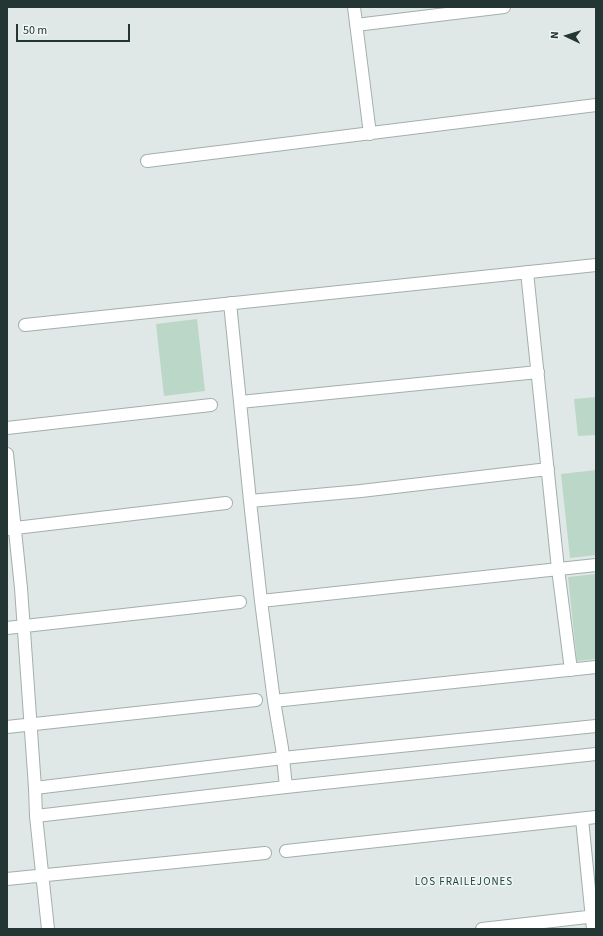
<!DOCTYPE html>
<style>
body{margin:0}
#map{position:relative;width:603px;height:936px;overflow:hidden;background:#dfe8e6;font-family:"Source Sans 3",sans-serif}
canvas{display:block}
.frame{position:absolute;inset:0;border:8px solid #233634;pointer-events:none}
.north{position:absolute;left:547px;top:16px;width:40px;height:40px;-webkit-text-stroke:3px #eff6f3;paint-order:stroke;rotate:274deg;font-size:11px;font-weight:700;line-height:16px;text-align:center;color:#233634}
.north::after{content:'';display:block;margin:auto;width:14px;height:18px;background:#233634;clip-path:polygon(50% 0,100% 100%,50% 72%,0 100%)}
.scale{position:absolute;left:16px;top:24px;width:114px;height:18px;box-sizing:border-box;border:2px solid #233634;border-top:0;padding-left:5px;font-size:12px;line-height:14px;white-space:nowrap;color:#233634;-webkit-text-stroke:3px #eff6f3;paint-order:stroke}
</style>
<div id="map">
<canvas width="603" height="936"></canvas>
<div class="frame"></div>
<div class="north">N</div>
<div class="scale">50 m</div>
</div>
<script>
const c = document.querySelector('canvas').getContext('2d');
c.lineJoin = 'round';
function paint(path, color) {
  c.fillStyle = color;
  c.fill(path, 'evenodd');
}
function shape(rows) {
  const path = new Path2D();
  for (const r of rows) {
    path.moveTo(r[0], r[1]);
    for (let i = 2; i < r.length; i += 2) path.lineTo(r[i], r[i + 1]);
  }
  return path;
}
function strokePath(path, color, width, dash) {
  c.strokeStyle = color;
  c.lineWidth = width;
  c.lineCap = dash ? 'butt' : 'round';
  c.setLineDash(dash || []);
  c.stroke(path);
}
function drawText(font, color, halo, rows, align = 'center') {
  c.font = font + ' "Source Sans 3",sans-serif';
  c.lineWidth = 3;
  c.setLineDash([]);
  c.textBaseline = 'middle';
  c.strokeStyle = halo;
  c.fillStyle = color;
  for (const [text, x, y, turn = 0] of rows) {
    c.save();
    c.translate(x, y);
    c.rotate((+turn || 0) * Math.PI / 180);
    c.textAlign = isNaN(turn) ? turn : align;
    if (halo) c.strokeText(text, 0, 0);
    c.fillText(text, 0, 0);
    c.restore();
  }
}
const green = shape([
 [197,319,205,391,164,396,156,324],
 [596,397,596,435,578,436,574,399],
 [596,470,596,555,570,558,561,474],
 [596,574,596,659,577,661,568,577]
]);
const minor = shape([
 [354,7,370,134],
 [356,25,504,7],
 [147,161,596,105],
 [527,272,558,569,571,670],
 [230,303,250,501,261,601,274,701,282,748,286,787],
 [25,325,596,265],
 [240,402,538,372],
 [7,428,211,405],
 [7,454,21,588,35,788,36,816,48,929],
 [250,501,361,491,548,469],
 [7,529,226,503],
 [261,601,596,565],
 [7,628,240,602],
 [274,701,596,667],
 [7,727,256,700],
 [35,788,283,758,596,726],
 [36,816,286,787,596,754],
 [582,819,593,929],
 [286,851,596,817],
 [7,879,265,853],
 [482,929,596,916]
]);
const neighbourhoodNames = [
 ["LOS FRAILEJONES",464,883]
];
paint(green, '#bbd7c7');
strokePath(minor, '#a3afad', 14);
strokePath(minor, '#fff', 12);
c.letterSpacing = '1px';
drawText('11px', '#214643', '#eff6f3', neighbourhoodNames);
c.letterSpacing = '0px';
</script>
